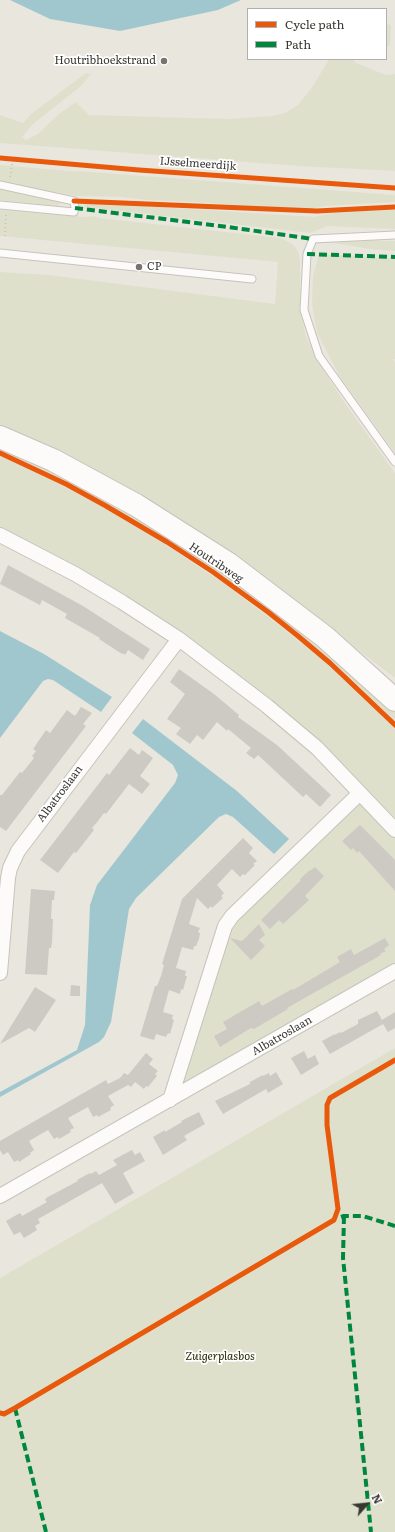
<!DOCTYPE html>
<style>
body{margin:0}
#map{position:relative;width:395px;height:1532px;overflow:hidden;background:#e9e6de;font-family:Literata,serif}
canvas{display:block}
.legend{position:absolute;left:247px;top:8px;width:140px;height:52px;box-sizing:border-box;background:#fff;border:1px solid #b0afad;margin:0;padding:5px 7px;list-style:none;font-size:12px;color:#393731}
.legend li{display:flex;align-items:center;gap:8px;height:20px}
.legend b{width:20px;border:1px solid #b0afad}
.north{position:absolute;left:347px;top:1484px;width:40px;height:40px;-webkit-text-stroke:3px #fff;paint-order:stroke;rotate:63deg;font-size:11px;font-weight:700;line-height:16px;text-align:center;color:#393731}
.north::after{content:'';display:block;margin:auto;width:14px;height:18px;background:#393731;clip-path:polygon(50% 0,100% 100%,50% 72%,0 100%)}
</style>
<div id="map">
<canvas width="395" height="1532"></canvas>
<ul class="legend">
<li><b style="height:5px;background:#e8590c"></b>Cycle path</li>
<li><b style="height:5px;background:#00873e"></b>Path</li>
</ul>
<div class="north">N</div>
</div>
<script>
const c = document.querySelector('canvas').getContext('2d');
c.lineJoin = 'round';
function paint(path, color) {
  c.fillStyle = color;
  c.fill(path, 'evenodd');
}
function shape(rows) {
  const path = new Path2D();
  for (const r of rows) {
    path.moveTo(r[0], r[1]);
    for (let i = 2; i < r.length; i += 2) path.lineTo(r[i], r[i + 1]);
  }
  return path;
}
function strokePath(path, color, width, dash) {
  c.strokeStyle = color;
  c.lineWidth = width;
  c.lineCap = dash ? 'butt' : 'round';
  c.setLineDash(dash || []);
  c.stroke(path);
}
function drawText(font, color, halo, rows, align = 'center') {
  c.font = font + ' Literata,serif';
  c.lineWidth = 3.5;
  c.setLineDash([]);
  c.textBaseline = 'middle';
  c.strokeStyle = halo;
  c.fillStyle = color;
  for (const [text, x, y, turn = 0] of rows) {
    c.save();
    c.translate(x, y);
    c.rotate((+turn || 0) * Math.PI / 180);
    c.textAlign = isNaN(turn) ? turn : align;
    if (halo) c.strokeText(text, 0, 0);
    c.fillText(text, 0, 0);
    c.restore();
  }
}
const green = shape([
 [386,24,391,25,390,46,386,46],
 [329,59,352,59,356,63,386,75,395,74,395,171,298,166,0,143,0,115,23,123,31,114,86,73,91,74,81,86,33,124,22,137,26,140,38,134,60,113,76,102,89,115,229,119,272,116,285,113,298,105,313,86],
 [0,165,69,171,78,171,395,195,395,202,325,206,306,210,194,202,147,200,122,197,77,196,0,182],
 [0,189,61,202,58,206,0,200],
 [83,202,314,217,334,213,395,210,395,229,327,226,310,233,86,207],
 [0,210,84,217,94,216,100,218,280,238,291,243,296,248,299,254,300,260,300,311,306,337,323,369,342,399,395,473,395,678,253,570,178,519,77,462,0,426,0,272,49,275,275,304,278,262,0,236],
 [339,240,395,241,395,251,369,249,334,243],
 [319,254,395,259,395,359,393,359,395,363,395,453,340,377,318,335,315,322,312,304,313,276],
 [0,445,106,497,277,608,366,684,395,711,395,721,332,661,300,634,215,570,169,540,107,504,67,482,0,450],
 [0,456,64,486,104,508,165,544,223,583,265,614,325,662,395,729,395,823,263,698,0,532],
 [359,799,395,836,395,964,181,1086,230,931,236,921],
 [395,1048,395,1532,0,1532,0,1278]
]);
const water = shape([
 [10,0,241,0,218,10,120,31,50,19],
 [0,631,44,654,112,697,101,712,53,680,48,679,43,681,0,738],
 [143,719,237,791,289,839,274,854,233,817,226,814,219,817,136,898,129,909,111,1022,104,1037,99,1042,0,1097,0,1092,77,1050,85,1025,90,905,97,885,175,783,178,775,173,765,132,733]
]);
const building = shape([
 [8,565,83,606,150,649,143,660,128,650,125,655,122,653,122,654,99,639,100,638,65,618,67,614,42,600,40,605,0,584],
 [179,669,214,694,239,715,238,717,277,745,331,795,320,807,306,794,303,797,258,755,254,759,246,753,251,748,228,729,227,731,217,722,203,740,197,735,190,744,176,734,181,728,167,719,185,694,170,682],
 [81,707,92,713,83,724,86,726,6,831,0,827,0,795,2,795,20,772,22,773,34,758,32,756,36,751,33,749,46,730,50,733,67,710,75,716],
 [130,748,139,755,142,750,153,758,140,776,150,784,142,794,129,784,106,814,104,813,98,821,92,828,94,830,76,853,74,852,58,873,40,860,107,773,109,775],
 [360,825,395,860,395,891,359,851,357,853,353,848,351,850,342,841],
 [243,838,253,848,249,853,257,861,253,864,255,865,245,875,243,874,240,877,232,869,217,885,224,893,221,896,223,898,212,908,211,906,208,909,197,898,189,924,200,928,198,932,200,933,199,939,196,946,194,946,193,950,182,947,176,968,186,971,185,976,187,976,183,990,181,989,180,994,169,990,163,1012,173,1015,172,1019,174,1020,170,1034,168,1033,166,1037,156,1034,154,1040,140,1036,155,986,157,986,161,976,164,965,162,964,182,899],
 [315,867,324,876,305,896,309,900,283,924,279,920,270,929,261,920,301,880,300,879,310,870,310,871],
 [31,889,55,891,54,900,52,900,51,919,53,919,52,943,51,948,49,948,47,975,25,974],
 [259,924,265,935,259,940,265,946,251,960,230,938,242,941],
 [385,938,389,945,384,949,386,951,380,954,381,955,287,1008,288,1009,254,1029,251,1028,220,1047,214,1036,227,1029,223,1022,259,1001,262,1006,292,989,293,990,340,962,337,957,351,949,354,955],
 [71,985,80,986,80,996,70,996],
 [35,987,56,1000,35,1032,29,1028,0,1044],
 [377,1011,382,1020,395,1012,395,1028,388,1032,383,1024,330,1054,322,1041,335,1034,335,1035,340,1032,341,1033,358,1024,358,1020],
 [304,1051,308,1059,315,1055,319,1064,301,1075,291,1058],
 [146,1053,153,1059,149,1064,158,1071,155,1074,157,1076,148,1087,146,1086,144,1089,135,1082,131,1087,128,1085,108,1096,114,1105,110,1108,111,1110,98,1117,97,1115,93,1117,88,1107,68,1118,74,1128,70,1130,71,1132,59,1139,58,1137,54,1139,48,1130,29,1141,34,1150,30,1153,31,1154,19,1162,18,1160,14,1162,8,1152,3,1155,0,1150,0,1141,106,1080,108,1084,120,1078,124,1073,128,1075],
 [276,1072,283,1084,268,1093,266,1089,223,1114,215,1101,250,1084,250,1082,263,1075,263,1076,269,1073,270,1076],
 [199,1112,205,1124,184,1136,187,1140,163,1155,153,1137,165,1130,165,1132,182,1122,181,1121],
 [132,1150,135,1155,140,1152,145,1161,123,1173,134,1193,115,1204,102,1183,38,1219,40,1223,35,1226,37,1230,24,1238,20,1232,14,1235,6,1221,20,1213,22,1216,47,1202,45,1200,46,1198,78,1181,77,1180,90,1173,91,1174,96,1171,99,1175,117,1165,113,1160]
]);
const path = shape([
 [10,177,13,159],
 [5,236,6,215]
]);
const service = shape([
 [0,185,74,201,75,208,74,212,0,205],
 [395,235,313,239,307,254,304,310,319,356,395,462],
 [0,253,252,279]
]);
const minor = shape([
 [0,535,75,574,122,602,179,639,221,671,267,706,317,748,395,830],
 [0,973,8,878,10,868,18,851,179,639],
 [170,1100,225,926,232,916,360,793],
 [0,1196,395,971]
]);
const primary = shape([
 [0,437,53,460,136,505,229,564,325,637,395,700]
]);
const quiet = shape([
 [75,208,228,227,313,239],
 [307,254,395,257],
 [344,1216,343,1258,371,1532],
 [341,1217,344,1216,363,1216,395,1226],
 [15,1408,46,1532]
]);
const cycleway = shape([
 [0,158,139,170,395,188],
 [74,201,317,211,395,207],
 [0,453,66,484,106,506,167,542,213,572,268,612,298,636,330,663,395,725],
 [0,1413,4,1414,15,1408,334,1220,338,1209,327,1125,327,1105,330,1098,395,1060]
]);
const markers = [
 [164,61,4,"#77746e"],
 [139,267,4,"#77746e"]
];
const poiNames = [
 ["Houtribhoekstrand",156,61],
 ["CP",147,267,"left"]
];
const streetNames = [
 ["IJsselmeerdijk",198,164,4],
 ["Houtribweg",216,563,34],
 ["Albatroslaan",60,794,-53],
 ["Albatroslaan",282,1036,-30]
];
const parkNames = [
 ["Zuigerplasbos",220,1357]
];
paint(green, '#dfe0cc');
paint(water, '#a1c7ce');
paint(building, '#cdcac4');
strokePath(service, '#c6c3bc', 9);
strokePath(minor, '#c6c3bc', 16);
strokePath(primary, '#c6c3bc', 24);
strokePath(path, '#c8c6c2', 2, [1, 3]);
strokePath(service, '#fcfbfa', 7);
strokePath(minor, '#fcfbfa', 14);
strokePath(primary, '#fcfbfa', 22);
strokePath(quiet, '#00873e', 4, [8, 4]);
strokePath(cycleway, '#e8590c', 5);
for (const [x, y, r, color] of markers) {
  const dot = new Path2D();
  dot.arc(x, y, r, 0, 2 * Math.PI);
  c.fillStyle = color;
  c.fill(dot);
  strokePath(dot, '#fff', 1.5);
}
drawText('11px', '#393731', '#fff', poiNames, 'right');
drawText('11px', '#393731', '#fff', streetNames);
drawText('italic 11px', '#282c08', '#fff', parkNames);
</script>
